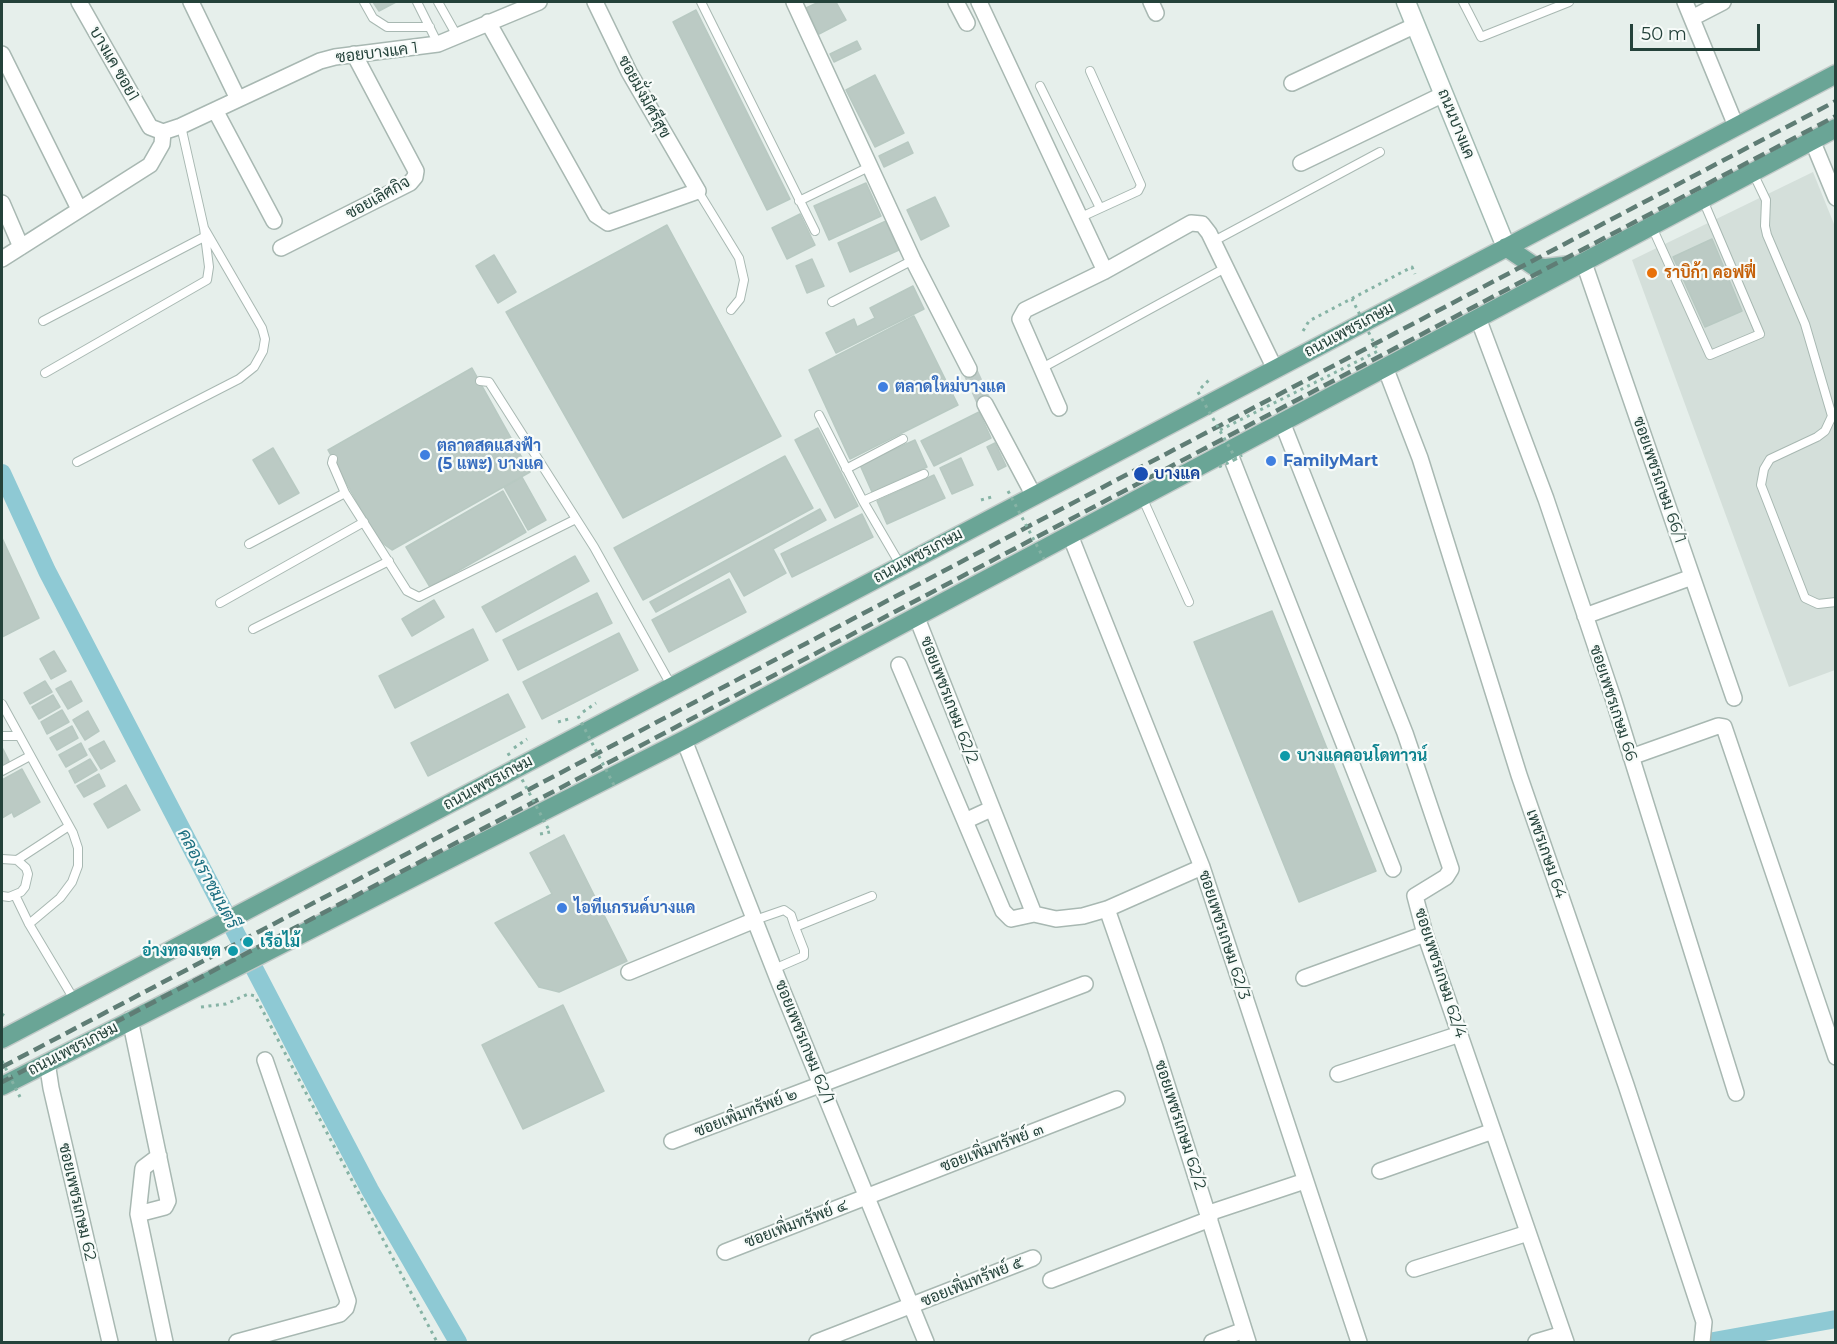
<!DOCTYPE html>
<meta charset="utf-8">
<style>
body{margin:0}
#map{position:relative;width:1837px;height:1344px;overflow:hidden;background:#e6efeb;font-family:Montserrat,sans-serif}
canvas{display:block}
.frame{position:absolute;inset:0;border:3px solid #24423a;pointer-events:none}
.scale{position:absolute;left:1630px;top:24px;width:130px;height:27px;box-sizing:border-box;border:3px solid #24423a;border-top:0;padding-left:8px;font-size:18px;line-height:21px;white-space:nowrap;color:#24423a;-webkit-text-stroke:4px #f7fbf9;paint-order:stroke}
</style>
<div id="map">
<canvas width="1837" height="1344"></canvas>
<div class="frame"></div>
<div class="scale">50 m</div>
</div>
<script>
const c = document.querySelector('canvas').getContext('2d');
c.lineJoin = 'round';
function paint(path, color) {
  c.fillStyle = color;
  c.fill(path, 'evenodd');
}
function shape(rows) {
  const path = new Path2D();
  for (const r of rows) {
    path.moveTo(r[0], r[1]);
    for (let i = 2; i < r.length; i += 2) path.lineTo(r[i], r[i + 1]);
  }
  return path;
}
function strokePath(path, color, width, dash) {
  c.strokeStyle = color;
  c.lineWidth = width;
  c.lineCap = dash ? 'butt' : 'round';
  c.setLineDash(dash || []);
  c.stroke(path);
}
function drawText(font, color, halo, rows, align = 'center') {
  c.font = font + ' Montserrat,Sarabun,sans-serif';
  c.lineWidth = 4.5;
  c.setLineDash([]);
  c.textBaseline = 'middle';
  c.strokeStyle = halo;
  c.fillStyle = color;
  for (const [text, x, y, turn = 0] of rows) {
    c.save();
    c.translate(x, y);
    c.rotate((+turn || 0) * Math.PI / 180);
    c.textAlign = isNaN(turn) ? turn : align;
    if (halo) c.strokeText(text, 0, 0);
    c.fillText(text, 0, 0);
    c.restore();
  }
}
const built = shape([
 [1813,172,1836,229,1835,670,1789,687,1632,260]
]);
const canal = shape([
 [2,473,47,571,329,1112,370,1190,458,1342],
 [1708,1342,1836,1319]
]);
const building = shape([
 [373,2,396,2,379,11,373,2],
 [819,2,836,2,846,20,819,34,806,8,819,2],
 [696,10,790,199,767,210,673,22,696,10],
 [857,41,861,49,834,62,830,54,857,41],
 [875,75,904,133,875,147,846,90,875,75],
 [908,142,913,153,884,167,879,156,908,142],
 [866,183,881,216,829,240,814,206,866,183],
 [935,197,949,226,921,240,907,210,935,197],
 [800,214,815,245,787,259,772,228,800,214],
 [886,221,899,250,850,272,838,243,886,221],
 [667,225,781,436,623,518,506,312,667,225],
 [1712,239,1742,311,1705,327,1673,257,1712,239],
 [494,255,516,292,498,303,476,266,494,255],
 [812,259,824,286,807,293,796,266,812,259],
 [913,286,924,309,836,353,826,333,854,319,857,327,875,318,870,308,913,286],
 [914,316,958,405,850,459,809,370,914,316],
 [472,368,530,472,392,550,378,540,328,450,472,368],
 [979,412,991,438,934,466,921,441,979,412],
 [818,428,858,506,835,518,795,440,818,428],
 [915,440,927,467,872,492,860,465,915,440],
 [995,443,1006,466,998,470,987,447,995,443],
 [273,448,299,493,279,504,253,460,273,448],
 [785,456,813,508,643,600,614,548,785,456],
 [961,458,973,485,952,494,940,468,961,458],
 [934,475,945,498,887,524,877,501,934,475],
 [522,477,546,520,528,530,504,487,522,477],
 [503,491,526,532,430,587,406,547,503,491],
 [820,509,826,520,773,549,786,573,744,596,730,571,656,612,650,602,820,509],
 [862,514,873,537,792,577,781,554,862,514],
 [2,538,39,618,2,637,2,538],
 [575,556,589,581,496,632,482,607,575,556],
 [729,579,746,612,669,652,652,620,729,579],
 [597,593,612,623,518,670,503,640,597,593],
 [434,600,444,617,412,636,402,619,434,600],
 [1272,611,1376,871,1299,902,1194,642,1272,611],
 [473,629,488,660,395,708,379,676,473,629],
 [619,633,638,670,542,719,523,682,619,633],
 [54,651,66,671,51,679,40,659,54,651],
 [45,681,52,692,30,704,24,693,45,681],
 [71,681,82,701,68,709,56,689,71,681],
 [508,694,525,727,428,776,411,743,508,694],
 [53,695,60,707,39,719,32,707,53,695],
 [62,710,69,722,47,734,41,722,62,710],
 [88,711,99,731,85,740,73,720,88,711],
 [72,726,78,738,57,750,50,738,72,726],
 [104,741,115,761,101,769,89,749,104,741],
 [81,743,87,755,66,767,59,755,81,743],
 [3,749,11,765,2,770,2,750,3,749],
 [90,759,97,770,75,783,69,771,90,759],
 [22,769,40,802,14,817,12,812,2,818,2,780,22,769],
 [99,774,105,786,84,797,77,786,99,774],
 [126,785,140,810,108,828,94,804,126,785],
 [564,835,627,961,559,992,539,987,495,923,552,894,530,853,564,835],
 [563,1005,604,1091,523,1129,482,1045,563,1005]
]);
const streetTunnel = shape([
 [969,369,985,404]
]);
const path = shape([
 [1303,331,1309,321,1412,267,1415,274],
 [1201,388,1210,379],
 [981,500,995,496],
 [583,712,596,703],
 [558,722,572,718],
 [514,748,527,739],
 [540,834,550,832],
 [201,1007,226,1004,248,994,255,996,437,1342],
 [2,1016,4,1013]
]);
const lane = shape([
 [364,2,373,18,387,27,430,27],
 [417,2,438,44],
 [438,2,456,34],
 [701,2,815,231],
 [1463,2,1481,37,1569,2],
 [1040,86,1100,208],
 [1753,173,1766,200,1765,226,1767,235,1805,324,1832,416,1825,431,1817,437,1770,459,1764,469,1761,485,1805,598,1818,604,1836,602],
 [698,191,739,258,744,280,740,299,731,310],
 [799,201,871,166],
 [1079,218,1138,191,1141,185,1090,71],
 [1652,227,1710,355,1760,334,1703,200],
 [1214,241,1380,152],
 [832,302,913,260],
 [43,321,204,237],
 [1042,368,1227,267],
 [45,373,207,280,209,267,204,228,181,126],
 [480,381,489,382,594,547,671,685],
 [819,415,863,501,901,566],
 [333,459,332,463,345,493,407,591,419,597,576,519],
 [77,462,239,379,254,367,263,351,265,339,262,328,204,228],
 [846,469,903,439],
 [1142,497,1189,602],
 [863,501,924,474],
 [249,544,345,493],
 [220,603,364,522],
 [253,629,389,561],
 [2,704,73,833,78,848,78,866,72,882,60,898,29,924],
 [2,736,18,736],
 [2,771,30,756],
 [2,859,17,860,26,868,28,874,25,887,21,892,9,897,2,896],
 [17,860,69,826],
 [15,895,29,924,75,1001],
 [755,920,784,910,791,915,795,927],
 [774,969,804,956,804,950,795,927,872,896]
]);
const street = shape([
 [79,2,150,127,163,132,181,126,320,61,335,57,438,44,539,2],
 [191,2,238,99],
 [794,2,913,260,969,369],
 [956,2,967,23],
 [979,2,1105,271],
 [1151,2,1156,13],
 [1685,2,1736,126],
 [1692,18,1723,2],
 [488,22,596,215,608,223,698,191,629,72,595,2],
 [2,54,79,209],
 [1292,83,1416,25],
 [215,110,274,221],
 [1812,140,1836,198],
 [1301,163,1444,94],
 [2,203,21,247],
 [281,248,410,183,415,177,416,171,354,54],
 [2,259,150,165,162,144,163,132],
 [1584,263,1734,698],
 [1478,318,1546,499,1613,698,1736,1093],
 [1385,367,1420,458,1519,775,1626,1085,1704,1322,1702,1342],
 [985,404,1034,496],
 [1059,408,1020,319,1025,310,1105,271,1191,223,1202,224,1209,233,1275,369],
 [1282,422,1405,733,1451,869,1446,877,1415,896,1425,934,1566,1342],
 [1228,449,1393,869],
 [1070,535,1202,867,1359,1342],
 [1585,616,1692,577],
 [917,618,1034,914,1056,919,1083,916,1107,909,1202,867],
 [899,665,1003,911,1011,919,1034,914],
 [684,740,779,982,926,1342],
 [1631,757,1718,726,1724,727,1836,1057],
 [965,821,991,809],
 [1107,909,1155,1047,1248,1342],
 [629,972,755,920],
 [1304,978,1425,934],
 [130,1019,168,1201,165,1207,138,1214,165,1342],
 [47,1062,51,1088,110,1342],
 [1338,1074,1460,1034],
 [672,1141,1085,984],
 [1380,1171,1493,1131],
 [1209,1213,1305,1181],
 [138,1214,143,1168,159,1156],
 [725,1252,1117,1099],
 [1414,1269,1528,1233],
 [1051,1280,1210,1219],
 [237,1342,340,1314,346,1308,348,1301,265,1060],
 [817,1342,1033,1258],
 [1212,1342,1244,1330],
 [1536,1342,1563,1334]
]);
const secondary = shape([
 [1406,2,1506,247]
]);
const primary = shape([
 [1506,247,1534,266,1545,268,1571,265],
 [2,1039,1836,74],
 [2,1086,684,740,1836,128]
]);
const rail = shape([
 [2,1067,1836,101],
 [2,1082,1836,116]
]);
const pathBridge = shape([
 [1198,392,1236,459,1242,455],
 [1220,430,1378,351,1352,299],
 [1219,467,1236,459],
 [1008,491,1044,559],
 [578,716,615,787],
 [508,753,550,832],
 [2,1061,20,1097]
]);
const markers = [
 [1652,273,6,"#e8710a"],
 [883,387,6,"#3f7fe0"],
 [425,455,6,"#3f7fe0"],
 [1271,461,6,"#3f7fe0"],
 [1141,474,8,"#1a4fb4"],
 [1285,756,6,"#0f9aa8"],
 [562,908,6,"#3f7fe0"],
 [248,942,6,"#0f9aa8"],
 [233,951,6,"#0f9aa8"]
];
const streetNames = [
 ["ซอยบางแค 1",377,53,-7],
 ["บางแค ซอย1",114,64,60],
 ["ซอยมั่งมีศรีสุข",644,97,61],
 ["ถนนบางแค",1456,124,68],
 ["ซอยเลิศกิจ",378,198,-29],
 ["ถนนเพชรเกษม",1349,330,-28],
 ["ซอยเพชรเกษม 66/1",1659,480,71],
 ["ถนนเพชรเกษม",918,556,-28],
 ["ซอยเพชรเกษม 62/2",949,700,69],
 ["ซอยเพชรเกษม 66",1613,703,72],
 ["ถนนเพชรเกษม",488,783,-28],
 ["เพชรเกษม 64",1546,854,71],
 ["ซอยเพชรเกษม 62/3",1224,935,72],
 ["ซอยเพชรเกษม 62/4",1440,973,72],
 ["ซอยเพชรเกษม 62/1",804,1042,68],
 ["ถนนเพชรเกษม",73,1049,-27],
 ["ซอยเพิ่มทรัพย์ ๒",746,1113,-21],
 ["ซอยเพชรเกษม 62/2",1180,1125,72],
 ["ซอยเพิ่มทรัพย์ ๓",992,1148,-21],
 ["ซอยเพชรเกษม 62",77,1202,77],
 ["ซอยเพิ่มทรัพย์ ๔",796,1224,-21],
 ["ซอยเพิ่มทรัพย์ ๕",972,1282,-22]
];
const foodNames = [
 ["ราบิก้า คอฟฟี่",1664,273]
];
const shopNames = [
 ["ตลาดใหม่บางแค",895,387],
 ["ตลาดสดแสงฟ้า",437,446],
 ["(5 แพะ) บางแค",437,464],
 ["FamilyMart",1283,461],
 ["ไอทีแกรนด์บางแค",574,908]
];
const transitNames = [
 ["บางแค",1154,474]
];
const cultureNames = [
 ["บางแคคอนโดทาวน์",1297,756],
 ["เรือไม้",260,942],
 ["อ่างทองเขต",221,951,"right"]
];
const waterNames = [
 ["คลองราชมนตรี",208,879,62]
];
paint(built, '#d4dfda');
strokePath(canal, '#8ec9d4', 18);
paint(building, '#bbcac4');
strokePath(building, '#b8c9c2', 1.5);
strokePath(streetTunnel, '#bfccc8', 15, [15, 8]);
strokePath(lane, '#a8b8b2', 10);
strokePath(street, '#a8b8b2', 18);
strokePath(secondary, '#a4bbb3', 21);
strokePath(primary, '#c2cac8', 21);
strokePath(path, '#86b3a5', 3, [3, 4.5]);
strokePath(lane, '#fff', 8);
strokePath(street, '#fff', 15);
strokePath(secondary, '#fff', 18);
strokePath(primary, '#6aa596', 18);
strokePath(rail, '#5f7d75', 4.5, [12, 6]);
strokePath(pathBridge, '#86b3a5', 3, [3, 4.5]);
for (const [x, y, r, color] of markers) {
  const dot = new Path2D();
  dot.arc(x, y, r, 0, 2 * Math.PI);
  c.fillStyle = color;
  c.fill(dot);
  strokePath(dot, '#f7fbf9', 2);
}
drawText('16px', '#24423a', '#f7fbf9', streetNames);
drawText('bold 16px', '#c56008', '#f7fbf9', foodNames, 'left');
drawText('bold 16px', '#366cbe', '#f7fbf9', shopNames, 'left');
drawText('bold 16px', '#164399', '#f7fbf9', transitNames, 'left');
drawText('bold 16px', '#0d838f', '#f7fbf9', cultureNames, 'left');
drawText('italic 18px', '#1c6f80', '#f7fbf9', waterNames);
</script>
